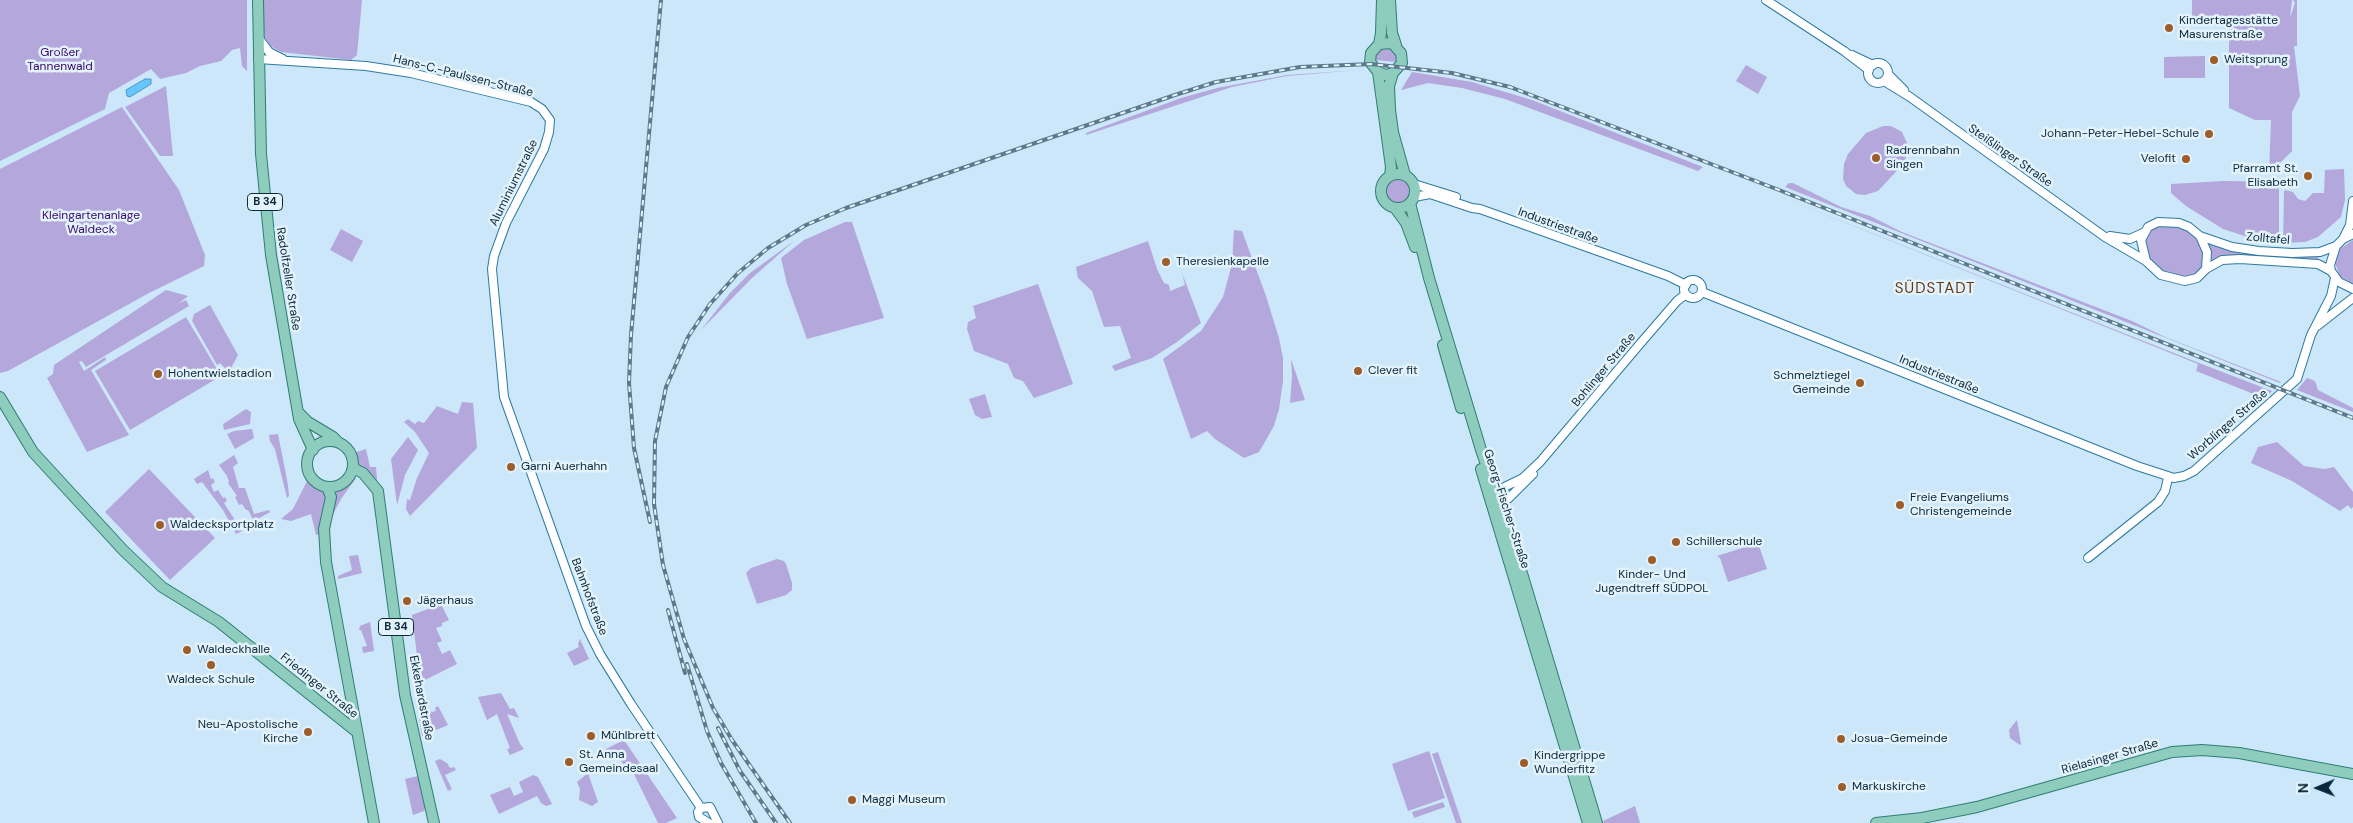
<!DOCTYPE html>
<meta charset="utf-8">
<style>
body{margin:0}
#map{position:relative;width:2353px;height:823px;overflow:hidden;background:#cbe7f9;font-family:"DM Sans",sans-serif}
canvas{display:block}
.north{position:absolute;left:2293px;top:763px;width:50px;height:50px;-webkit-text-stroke:4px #e4f2fb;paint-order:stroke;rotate:269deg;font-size:14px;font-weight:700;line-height:20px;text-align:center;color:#09293a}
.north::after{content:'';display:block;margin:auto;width:18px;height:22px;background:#09293a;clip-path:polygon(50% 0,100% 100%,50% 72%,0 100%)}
</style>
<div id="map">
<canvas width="2353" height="823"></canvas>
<div class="north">N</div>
</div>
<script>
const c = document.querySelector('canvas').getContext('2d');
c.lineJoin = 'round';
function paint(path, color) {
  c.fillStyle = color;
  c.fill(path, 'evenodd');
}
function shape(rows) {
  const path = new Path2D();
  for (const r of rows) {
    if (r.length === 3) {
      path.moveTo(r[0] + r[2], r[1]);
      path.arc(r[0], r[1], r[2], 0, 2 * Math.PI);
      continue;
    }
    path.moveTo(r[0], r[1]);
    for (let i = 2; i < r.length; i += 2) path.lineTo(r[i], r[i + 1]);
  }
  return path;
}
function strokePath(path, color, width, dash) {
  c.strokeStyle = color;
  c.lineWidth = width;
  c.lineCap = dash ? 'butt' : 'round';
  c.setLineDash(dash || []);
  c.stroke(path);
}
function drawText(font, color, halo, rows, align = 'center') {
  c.font = font + ' "DM Sans",sans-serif';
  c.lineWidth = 5;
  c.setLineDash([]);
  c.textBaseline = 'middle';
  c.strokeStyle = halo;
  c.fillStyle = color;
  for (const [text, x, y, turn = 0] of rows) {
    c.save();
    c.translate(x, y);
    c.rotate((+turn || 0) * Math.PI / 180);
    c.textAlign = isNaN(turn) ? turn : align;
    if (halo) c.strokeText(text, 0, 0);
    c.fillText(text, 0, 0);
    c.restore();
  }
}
const green = shape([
 [0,0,247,0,247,71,242,66,240,48,232,50,221,61,200,66,186,73,160,79,151,69,109,93,105,109,0,161],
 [263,0,362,0,357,55,351,60,281,52,270,46,265,38,263,24],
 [2192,0,2292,0,2290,18,2295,3,2293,0,2297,0,2297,46,2294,46,2300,96,2292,112,2292,151,2269,174,2271,120,2255,120,2229,108,2229,26,2192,25],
 [1380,48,1391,49,1396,54,1396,62,1375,60],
 [2205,56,2205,78,2164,78,2164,57],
 [1746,65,1767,77,1758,94,1736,81],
 [1359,70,1287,76,1232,87,1086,135,1086,133,1181,98,1217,88,1287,75],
 [1412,72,1472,82,1532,100,1703,167,1698,171,1505,99,1462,88,1428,83,1401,90],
 [166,86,173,156,160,156,125,107],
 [122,107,179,190,205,255,204,266,149,293,8,371,0,373,0,169],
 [1883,126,1891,126,1902,132,1908,145,1905,162,1878,191,1865,195,1856,194,1846,186,1843,179,1844,164,1848,154,1866,133],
 [2344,169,2345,200,2341,217,2318,237,2305,242,2283,243,2284,192,2285,190,2293,192,2298,199,2305,201,2313,193,2324,193,2325,170],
 [1398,191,13],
 [2224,181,2279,182,2279,244,2260,241,2223,229,2186,206,2171,193,2171,184],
 [1789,183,1793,183,1841,207,1870,216,1902,232,2132,321,2165,337,2281,382,2280,383,1785,187],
 [1776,195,2199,363,2272,391,2266,397,2261,397,2196,371,2198,364],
 [845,222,852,222,884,318,807,339,787,284,781,258,804,240],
 [2158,225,2181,226,2196,237,2203,250,2204,263,2196,275,2185,278,2163,272,2151,264,2146,249,2146,236,2149,231],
 [341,229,363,241,352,262,330,250],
 [1234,230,1242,231,1266,296,1279,338,1283,358,1283,381,1279,409,1274,426,1259,452,1244,458,1215,439,1207,431,1191,439,1163,359,1201,331,1223,297,1232,264],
 [2353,240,2353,284,2340,276,2335,263,2340,249],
 [794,241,752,278,701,330,730,293,750,273],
 [1148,241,1157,269,1164,283,1169,285,1170,291,1185,285,1182,273,1201,323,1177,342,1152,358,1115,371,1112,366,1131,358,1120,326,1104,327,1092,291,1078,278,1076,267],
 [2206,242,2228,249,2319,255,2318,261,2221,257,2210,263,2209,248],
 [1038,284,1073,384,1034,398,1023,381,1014,378,1008,364,974,351,967,329,968,322,976,318,973,306],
 [166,290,188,296,178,304,186,300,189,306,86,367,82,361,79,362,84,371,105,357,106,360,91,370,129,435,87,452,47,378,53,374,54,365],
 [210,305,238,355,229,372,220,363,217,365,192,321,194,314],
 [186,317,221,376,130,430,95,371],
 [1291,359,1305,400,1290,403,1292,376],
 [2307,378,2315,381,2318,390,2353,408,2353,412,2297,390],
 [985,394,992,417,982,419,975,415,969,399],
 [462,402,473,403,477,448,410,516,406,509,407,499,410,500,417,478,429,453,415,432,404,422,408,419,415,424,418,421,424,423,437,406,458,414],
 [246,409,251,412,250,424,224,430,223,424],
 [252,429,254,438,235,449,227,434,234,431],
 [278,434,288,485,289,496,287,498,275,449,270,441,269,435],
 [408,437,418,450,405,475,397,505,391,459],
 [2277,442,2304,466,2324,469,2334,467,2353,492,2353,507,2351,509,2348,505,2340,511,2292,481,2251,463,2258,447],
 [366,449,370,467,376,467,378,491,353,468,351,454],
 [234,455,238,463,233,467,239,488,245,488,254,514,269,510,270,512,254,521,248,510,246,510,242,504,239,505,235,497,237,496,228,483,229,482,227,476,219,465],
 [149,469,215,538,170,580,105,512],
 [208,470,211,479,213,478,215,482,211,485,214,492,218,490,223,498,225,497,227,501,224,503,242,531,236,534,223,510,202,482,197,484,194,479],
 [310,475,320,485,327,487,341,485,351,475,356,478,341,499,323,534,316,535,311,514,291,521,281,519,293,509],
 [1758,543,1767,569,1728,582,1720,558,1717,556],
 [358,555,362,573,338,579,338,576,352,570,349,556],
 [777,559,784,561,786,564,792,583,792,590,786,595,757,604,746,573,751,568],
 [441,604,449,620,442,623,442,626,436,628,442,641,437,643,442,654,450,650,457,664,421,682,417,674,419,672,412,615],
 [370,622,374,651,363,653,362,647,367,646,361,630,359,630,360,626],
 [580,639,589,659,574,666,567,653,579,647,578,644],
 [501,693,510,709,514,708,519,718,507,714,520,744,524,749,510,755,507,749,510,748,497,714,487,720,478,697],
 [438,706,448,725,422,736,419,717,430,710,432,712,436,711,435,708],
 [2017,720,2021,744,2020,745,2010,738,2009,730],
 [624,740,677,818,666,823,658,823,629,764,624,766,618,755,609,759,604,750],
 [1429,751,1445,798,1408,811,1392,764],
 [1438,752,1462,823,1456,823,1432,754],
 [440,759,447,763,450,768,454,767,456,770,445,775,452,789,448,791,435,761],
 [588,773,598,802,592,806,579,800,580,789,577,782],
 [533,775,538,777,552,804,546,806,541,803,537,796,499,814,490,795,510,787,514,796,523,792,519,782],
 [418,776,425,808,424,811,413,815,405,779],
 [1443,802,1445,807,1414,818,1412,812],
 [1635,806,1640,823,1604,823,1603,821]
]);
const water = shape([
 [145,79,151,79,151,84,130,97,127,96,126,90,145,79]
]);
const minor = shape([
 [1766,0,1844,51,1869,70],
 [260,40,269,52,283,59],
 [1852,55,1873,65],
 [258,59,366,66,411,73,531,102,542,109,550,120,549,132,544,149,506,223,494,256,492,269,504,397,586,626,600,654,631,704,701,808],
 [1878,73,10],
 [1888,74,1904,90],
 [1884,81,1910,97,2105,237,2146,261,2161,275,2185,281,2197,278,2206,269,2207,252,2200,236,2189,227,2179,223,2158,222,2148,227,2141,240,2146,261],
 [1414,184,1456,197],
 [1414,197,1430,194,1472,208,1480,209,1668,276,1686,285],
 [2353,234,2343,239,2336,246,2330,265,2331,271,2339,282,2353,289],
 [2110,236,2130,239,2143,233],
 [2200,236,2232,247,2259,251,2292,253,2320,252,2336,246],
 [2344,237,2350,225,2353,201],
 [2206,269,2222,260,2240,259,2318,264,2331,271],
 [1693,289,9],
 [1702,292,2137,466,2174,478,2184,476,2194,471,2297,379,2311,335,2331,296,2335,278],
 [2317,326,2353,298],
 [1492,493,1523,478,1540,462,1639,345,1677,301,1686,294],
 [1497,506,1509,498,1533,474],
 [2088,558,2158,502,2165,491,2168,478],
 [701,808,710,807,718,823],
 [701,808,698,812,699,817,709,823]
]);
const major = shape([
 [258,0,261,154,271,255,299,419,313,450],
 [1390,0,1392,33,1396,45],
 [1379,44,1392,43,1401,53,1402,63,1393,73,1386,75,1378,72,1370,62,1371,53,1379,44,1381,33,1382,0],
 [1378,72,1391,167,1390,176],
 [1393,73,1389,86,1390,110,1393,132,1405,175],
 [1398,191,17],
 [1410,203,1429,278,1482,453,1506,520,1597,823],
 [1395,208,1406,223,1415,247],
 [1443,345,1461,408],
 [0,397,33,452,123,550,162,587,219,622,357,732],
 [299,413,308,422,333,437,339,443],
 [330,464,23],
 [353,468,363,473,378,491,405,695,434,823],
 [1481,469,1588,823],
 [327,487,331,497,324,529,326,562,374,823],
 [1876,823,1922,818,1977,807,2172,752,2202,750,2239,753,2353,774]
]);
const rail = shape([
 [650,522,634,448,629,383,631,335,661,0],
 [668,610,685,673],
 [687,664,707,731,721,763,756,823],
 [718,728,740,771,776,823],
 [790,823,732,740,713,708,684,639,663,565,654,504,655,441,666,387,688,337,710,304,738,273,768,248,806,225,846,208,1175,95,1216,82,1300,67,1371,64,1452,73,1510,87,1779,190,2353,418]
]);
const markers = [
 [2169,28,5,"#9e5c29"],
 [2214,60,5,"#9e5c29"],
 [2209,134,5,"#9e5c29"],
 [1876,158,5,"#9e5c29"],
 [2186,159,5,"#9e5c29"],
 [2308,176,5,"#9e5c29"],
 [1166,262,5,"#9e5c29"],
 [1358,371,5,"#9e5c29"],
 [158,374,5,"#9e5c29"],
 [1860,383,5,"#9e5c29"],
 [511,467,5,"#9e5c29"],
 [1900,505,5,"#9e5c29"],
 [160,525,5,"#9e5c29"],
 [1676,542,5,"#9e5c29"],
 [1652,560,5,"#9e5c29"],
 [407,601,5,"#9e5c29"],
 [187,650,5,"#9e5c29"],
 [211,665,5,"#9e5c29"],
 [308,732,5,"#9e5c29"],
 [591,736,5,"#9e5c29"],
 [1841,739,5,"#9e5c29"],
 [569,762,5,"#9e5c29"],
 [1524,763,5,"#9e5c29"],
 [1842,787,5,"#9e5c29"],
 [852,800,5,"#9e5c29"]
];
const shields = [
 [265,202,35],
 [396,627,35]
];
const shieldNames = [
 ["B 34",265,202],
 ["B 34",396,627]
];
const poiNames = [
 ["Kindertagesstätte",2179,21],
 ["Masurenstraße",2179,35],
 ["Weitsprung",2224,60],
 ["Johann-Peter-Hebel-Schule",2199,134,"right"],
 ["Radrennbahn",1886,151],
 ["Singen",1886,165],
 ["Velofit",2176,159,"right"],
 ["Pfarramt St.",2298,169,"right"],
 ["Elisabeth",2298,183,"right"],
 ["Theresienkapelle",1176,262],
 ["Clever fit",1368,371],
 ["Hohentwielstadion",168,374],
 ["Schmelztiegel",1850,376,"right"],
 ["Gemeinde",1850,390,"right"],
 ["Garni Auerhahn",521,467],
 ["Freie Evangeliums",1910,498],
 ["Christengemeinde",1910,512],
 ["Waldecksportplatz",170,525],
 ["Schillerschule",1686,542],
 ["Kinder- Und",1652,575,"center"],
 ["Jugendtreff SÜDPOL",1652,589,"center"],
 ["Jägerhaus",417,601],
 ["Waldeckhalle",197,650],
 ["Waldeck Schule",211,680,"center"],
 ["Neu-Apostolische",298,725,"right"],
 ["Kirche",298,739,"right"],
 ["Mühlbrett",601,736],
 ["Josua-Gemeinde",1851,739],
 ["St. Anna",579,755],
 ["Gemeindesaal",579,769],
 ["Kindergrippe",1534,756],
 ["Wunderfitz",1534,770],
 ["Markuskirche",1852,787],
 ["Maggi Museum",862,800]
];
const parkNames = [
 ["Großer",60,53],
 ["Tannenwald",60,67],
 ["Kleingartenanlage",91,216],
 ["Waldeck",91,230]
];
const streetNames = [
 ["Hans-C.-Paulssen-Straße",463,76,14],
 ["Steißlinger Straße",2010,156,35],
 ["Aluminiumstraße",514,183,-64],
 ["Industriestraße",1558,226,20],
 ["Zolltafel",2268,239,5],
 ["Radolfzeller Straße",288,279,81],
 ["Bohlinger Straße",1604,370,-50],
 ["Industriestraße",1939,375,22],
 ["Worblinger Straße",2228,425,-41],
 ["Georg-Fischer-Straße",1506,509,72],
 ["Bahnhofstraße",589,597,69],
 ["Friedinger Straße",319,686,39],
 ["Ekkehardstraße",421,698,79],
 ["Rielasinger Straße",2110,757,-16]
];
const quarterNames = [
 ["SÜDSTADT",1935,289]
];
paint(green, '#b4a7db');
paint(water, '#67c6fb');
strokePath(water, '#4b97c1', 1);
strokePath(minor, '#2c79a1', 10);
strokePath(major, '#2e7d73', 12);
strokePath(minor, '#fff', 8);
strokePath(major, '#8eccbe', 10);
strokePath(rail, '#5c7a8c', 4);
strokePath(rail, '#e4f2fb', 2, [5.5]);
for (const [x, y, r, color] of markers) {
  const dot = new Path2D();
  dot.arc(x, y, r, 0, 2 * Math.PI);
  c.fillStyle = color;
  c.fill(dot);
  strokePath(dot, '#e4f2fb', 2);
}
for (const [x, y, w] of shields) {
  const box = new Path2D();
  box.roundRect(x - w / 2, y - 8.5, w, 17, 4);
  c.fillStyle = '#e4f2fb';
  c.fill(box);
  strokePath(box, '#09293a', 1);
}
drawText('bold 11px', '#09293a', null, shieldNames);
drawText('12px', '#09293a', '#e4f2fb', poiNames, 'left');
drawText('12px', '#360a6b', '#e4f2fb', parkNames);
drawText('12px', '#09293a', '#e4f2fb', streetNames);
c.letterSpacing = '1px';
drawText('15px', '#653814', '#e4f2fb', quarterNames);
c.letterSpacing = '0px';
</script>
